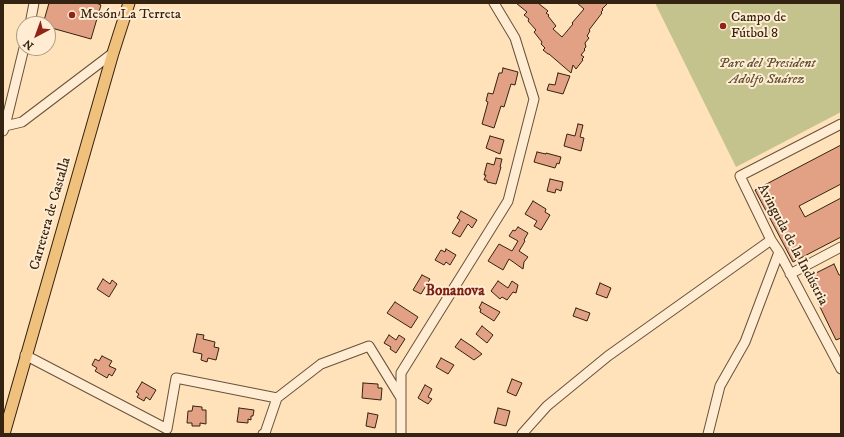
<!DOCTYPE html>
<meta charset="utf-8">
<style>
body{margin:0}
#map{position:relative;width:844px;height:437px;overflow:hidden;background:#ffe2ba;font-family:"IM FELL DW Pica",serif}
canvas{display:block}
.frame{position:absolute;inset:0;border:4px solid #342311;pointer-events:none}
.north{position:absolute;left:16px;top:16px;width:40px;height:40px;box-sizing:border-box;background:#ffecd2;border:1px solid #ae9c85;border-radius:50%;rotate:221deg;font-size:11px;font-weight:700;line-height:16px;text-align:center;color:#342311}
.north::after{content:'';display:block;margin:auto;width:14px;height:18px;background:#8f2418;clip-path:polygon(50% 0,100% 100%,50% 72%,0 100%)}
</style>
<div id="map">
<canvas width="844" height="437"></canvas>
<div class="frame"></div>
<div class="north">N</div>
</div>
<script>
const c = document.querySelector('canvas').getContext('2d');
c.lineJoin = 'round';
function paint(path, color) {
  c.fillStyle = color;
  c.fill(path, 'evenodd');
}
function shape(rows) {
  const path = new Path2D();
  for (const r of rows) {
    path.moveTo(r[0], r[1]);
    for (let i = 2; i < r.length; i += 2) path.lineTo(r[i], r[i + 1]);
  }
  return path;
}
function strokePath(path, color, width, dash) {
  c.strokeStyle = color;
  c.lineWidth = width;
  c.lineCap = dash ? 'butt' : 'round';
  c.setLineDash(dash || []);
  c.stroke(path);
}
function drawText(font, color, halo, rows, align = 'center') {
  c.font = font + ' "IM FELL DW Pica",serif';
  c.lineWidth = 4;
  c.setLineDash([]);
  c.textBaseline = 'middle';
  c.strokeStyle = halo;
  c.fillStyle = color;
  for (const [text, x, y, turn = 0] of rows) {
    c.save();
    c.translate(x, y);
    c.rotate((+turn || 0) * Math.PI / 180);
    c.textAlign = isNaN(turn) ? turn : align;
    if (halo) c.strokeText(text, 0, 0);
    c.fillText(text, 0, 0);
    c.restore();
  }
}
const green = shape([
 [655,3,841,3,841,112,736,167]
]);
const building = shape([
 [49,3,96,3,101,5,91,39,48,27,48,24,43,24,49,3],
 [516,3,538,3,548,11,546,13,549,15,548,16,556,26,553,29,562,37,573,24,572,23,584,9,577,3,608,3,602,9,603,10,601,12,602,13,589,30,590,31,587,36,589,38,585,43,586,47,584,49,585,50,581,55,584,57,582,59,583,60,576,69,573,65,571,73,549,54,548,54,543,50,545,48,541,44,542,42,534,32,536,30,528,21,529,19,524,15,527,12,516,3],
 [503,68,518,72,515,85,511,84,504,107,501,106,494,128,482,124,488,102,486,101,488,93,493,94,499,73,502,73,503,68],
 [558,73,570,76,563,94,547,90,549,84,555,85,558,73],
 [578,124,583,125,580,137,584,138,581,151,564,146,567,134,575,136,578,124],
 [490,136,504,140,500,154,486,148,490,136],
 [841,145,841,184,799,206,805,217,841,198,841,237,793,262,755,190,841,145],
 [537,152,546,154,546,153,561,157,559,164,557,163,555,168,534,162,537,152],
 [496,158,502,159,500,167,501,167,496,184,487,182,487,180,484,180,486,175,484,175,487,163,494,165,496,158],
 [550,179,563,182,561,191,556,189,555,193,547,191,550,179],
 [533,201,546,209,545,212,550,215,541,230,534,226,537,221,525,214,533,201],
 [461,211,477,220,472,228,468,224,460,237,452,233,460,220,457,218,461,211],
 [518,227,528,233,524,240,525,241,519,251,528,257,524,262,523,269,509,259,503,270,488,261,499,244,512,251,518,241,509,236,513,230,515,231,518,227],
 [446,249,456,255,450,265,446,262,444,265,435,260,441,250,445,252,446,249],
 [834,264,839,275,841,275,841,338,836,340,806,278,834,264],
 [422,275,430,279,421,294,413,290,422,275],
 [103,279,110,284,112,280,117,284,109,297,97,289,103,279],
 [498,281,508,288,512,281,518,285,516,293,513,292,507,300,502,297,500,299,491,291,498,281],
 [600,283,611,288,607,298,596,294,600,283],
 [395,302,418,317,411,328,387,313,395,302],
 [482,302,500,312,494,321,480,312,481,309,479,308,482,302],
 [576,308,590,313,587,321,573,316,576,308],
 [482,326,493,335,487,343,476,334,482,326],
 [197,334,204,335,203,339,215,342,214,347,219,348,216,360,208,358,207,362,201,360,202,354,193,352,197,334],
 [389,335,396,340,399,335,405,339,396,353,390,349,391,347,384,343,389,335],
 [461,339,473,347,482,354,474,360,455,347,461,339],
 [102,356,112,361,109,366,116,369,112,376,109,374,107,378,95,371,97,368,92,365,95,359,99,361,102,356],
 [441,358,454,365,448,374,436,367,441,358],
 [512,379,522,383,516,396,507,392,512,379],
 [142,382,156,390,150,400,146,397,144,401,137,397,139,394,136,392,142,382],
 [363,383,378,384,378,388,382,388,381,400,362,398,363,383],
 [425,385,432,389,428,397,432,399,428,404,418,398,425,385],
 [193,406,202,407,202,410,206,410,206,424,200,423,200,426,192,426,192,423,187,423,188,411,192,411,193,406],
 [239,408,254,410,253,416,251,416,251,420,248,419,248,423,237,422,239,408],
 [498,408,510,411,506,426,494,423,498,408],
 [368,413,378,415,375,428,366,426,368,413]
]);
const minor = shape([
 [30,24,34,3],
 [841,124,740,176,771,240,779,252,841,369],
 [3,127,5,126,24,48],
 [3,131,5,126,22,122,113,53],
 [790,274,841,247],
 [25,355,167,429,176,378,277,398],
 [263,434,265,433,277,398,321,364,369,346,401,398],
 [401,434,401,373,508,201,534,99,515,38,494,3],
 [522,434,547,406,608,356,771,240],
 [708,434,720,386,745,342,779,252]
]);
const major = shape([
 [4,434,113,53,129,3]
]);
const markers = [
 [72,15,4,"#8f2418"],
 [723,26,4,"#8f2418"]
];
const poiNames = [
 ["Mesón La Terreta",80,15],
 ["Campo de",731,18],
 ["Fútbol 8",731,34]
];
const parkNames = [
 ["Parc del President",767,64],
 ["Adolfo Suárez",767,80]
];
const streetNames = [
 ["Carretera de Castalla",51,214,-74],
 ["Avinguda de la Indústria",792,245,62]
];
const neighbourhoodNames = [
 ["Bonanova",455,292]
];
paint(green, '#c4c28d');
paint(building, '#e2a084');
strokePath(building, '#342311', 1);
strokePath(minor, '#67533b', 11);
strokePath(major, '#342311', 13);
strokePath(minor, '#ffecd2', 9);
strokePath(major, '#f0c17d', 11);
for (const [x, y, r, color] of markers) {
  const dot = new Path2D();
  dot.arc(x, y, r, 0, 2 * Math.PI);
  c.fillStyle = color;
  c.fill(dot);
  strokePath(dot, '#ffecd2', 1.5);
}
drawText('14px', '#342311', '#ffecd2', poiNames, 'left');
drawText('italic 14px', '#5f5336', '#ffecd2', parkNames);
drawText('14px', '#342311', '#ffecd2', streetNames);
drawText('bold 15px', '#7a1f14', '#ffecd2', neighbourhoodNames);
</script>
